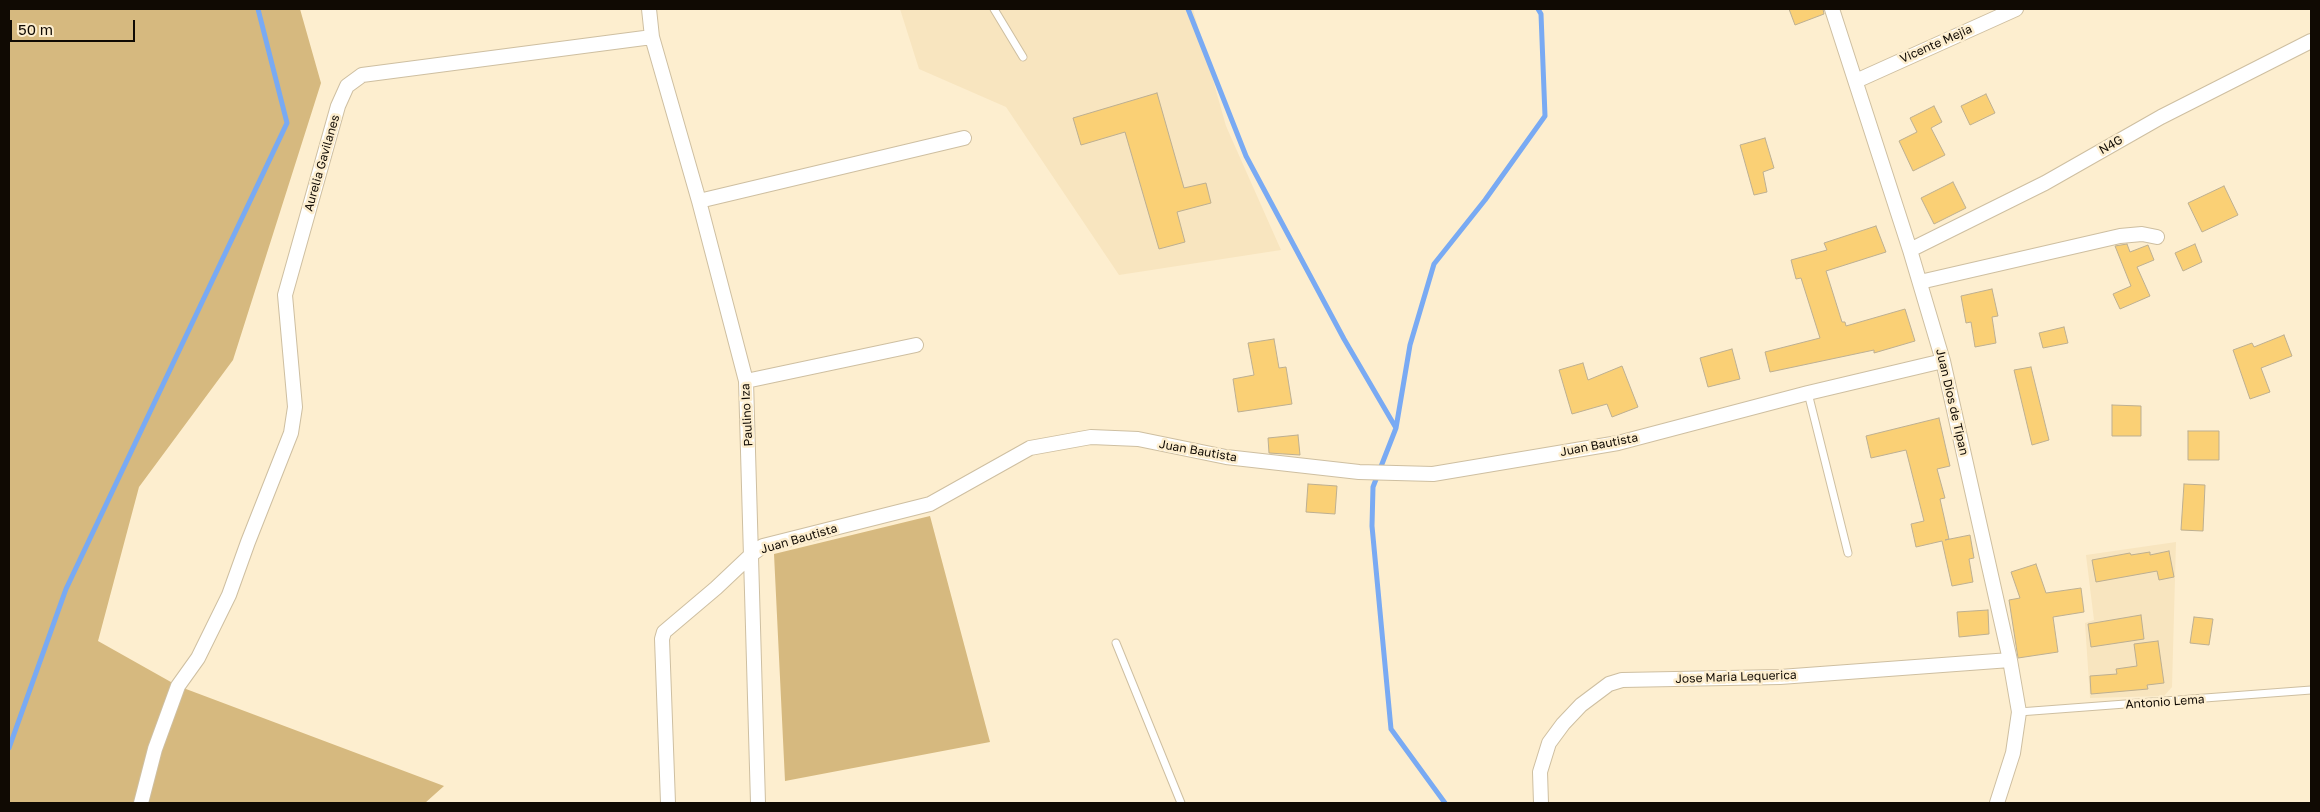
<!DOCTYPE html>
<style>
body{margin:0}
#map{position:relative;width:2320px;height:812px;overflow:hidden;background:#fdeecf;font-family:"Golos Text",sans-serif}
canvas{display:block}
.frame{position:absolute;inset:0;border:10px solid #100a03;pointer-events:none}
.scale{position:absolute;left:10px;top:20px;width:125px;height:22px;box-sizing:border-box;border:2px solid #100a03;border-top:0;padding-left:6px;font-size:15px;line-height:18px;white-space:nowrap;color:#100a03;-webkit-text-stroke:4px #fdeecf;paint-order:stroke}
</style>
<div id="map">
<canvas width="2320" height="812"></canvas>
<div class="frame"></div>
<div class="scale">50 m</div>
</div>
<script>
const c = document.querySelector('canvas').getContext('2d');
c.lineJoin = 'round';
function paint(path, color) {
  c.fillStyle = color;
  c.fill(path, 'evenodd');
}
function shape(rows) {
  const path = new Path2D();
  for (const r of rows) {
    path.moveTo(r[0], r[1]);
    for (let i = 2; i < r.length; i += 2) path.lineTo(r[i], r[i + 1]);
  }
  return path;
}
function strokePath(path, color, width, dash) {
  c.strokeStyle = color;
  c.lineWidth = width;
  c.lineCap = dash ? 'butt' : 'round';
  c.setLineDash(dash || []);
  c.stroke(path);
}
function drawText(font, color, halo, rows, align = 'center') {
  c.font = font + ' "Golos Text",sans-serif';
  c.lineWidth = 5;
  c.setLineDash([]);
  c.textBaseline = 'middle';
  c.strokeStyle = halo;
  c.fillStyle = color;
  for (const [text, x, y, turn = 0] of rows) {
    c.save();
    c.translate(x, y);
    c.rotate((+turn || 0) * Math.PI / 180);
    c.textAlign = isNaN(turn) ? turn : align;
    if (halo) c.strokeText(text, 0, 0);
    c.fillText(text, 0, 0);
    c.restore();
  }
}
const built = shape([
 [900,9,1193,9,1226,126,1281,250,1119,275,1006,107,919,69],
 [2176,542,2172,687,2164,696,2090,698,2085,623,2094,620,2086,555]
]);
const green = shape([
 [9,9,300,9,321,83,233,360,139,487,98,641,178,686,444,786,425,803,9,803],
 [930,516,990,742,785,781,774,554]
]);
const stream = shape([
 [1188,9,1246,156,1344,339,1396,428,1373,487,1372,526,1391,729,1445,803],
 [1396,428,1410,345,1434,264,1485,200,1545,116,1541,14,1538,9],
 [9,748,66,589,287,123,258,9]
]);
const building = shape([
 [1789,9,1823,9,1824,14,1795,25,1789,9],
 [1157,93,1184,188,1206,183,1211,203,1177,212,1185,242,1159,249,1125,132,1081,145,1073,118,1157,93],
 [1986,94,1995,113,1970,125,1961,106,1986,94],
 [1934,106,1942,122,1931,128,1945,155,1913,171,1899,141,1917,132,1910,118,1934,106],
 [1765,138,1774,168,1763,172,1767,192,1754,195,1740,145,1765,138],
 [1953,182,1966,208,1934,224,1921,198,1953,182],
 [2224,186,2238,215,2202,232,2188,203,2224,186],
 [1876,226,1886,252,1826,271,1842,322,1845,322,1846,326,1905,309,1915,341,1874,353,1874,350,1770,372,1765,352,1820,338,1801,278,1796,279,1791,260,1827,250,1824,243,1876,226],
 [2127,244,2130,252,2148,245,2154,260,2137,267,2150,296,2120,309,2113,294,2131,286,2115,246,2127,244],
 [2195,244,2202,262,2183,271,2175,253,2195,244],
 [1992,289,1998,316,1992,317,1996,343,1975,347,1971,322,1966,323,1961,296,1992,289],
 [2064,327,2068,343,2043,348,2039,333,2064,327],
 [2284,335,2292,356,2261,368,2270,392,2250,399,2233,350,2252,343,2254,347,2284,335],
 [1274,339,1279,368,1286,367,1292,404,1238,412,1233,379,1254,375,1248,343,1274,339],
 [1732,349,1740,379,1708,387,1700,358,1732,349],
 [1583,363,1588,380,1622,366,1638,407,1612,417,1607,404,1572,414,1559,370,1583,363],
 [2031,367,2049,440,2032,445,2014,370,2031,367],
 [2112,405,2141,406,2141,436,2112,436,2112,405],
 [1939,418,1950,466,1937,469,1945,498,1940,499,1949,539,1945,540,1970,535,1974,558,1969,559,1973,582,1952,586,1942,541,1916,547,1911,524,1924,521,1906,450,1871,458,1866,436,1939,418],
 [2188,431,2219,431,2219,460,2188,460,2188,431],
 [1298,435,1300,455,1269,453,1268,438,1298,435],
 [1308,484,1337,486,1335,514,1306,512,1308,484],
 [2184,484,2205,485,2203,531,2181,530,2184,484],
 [2169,551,2174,577,2159,580,2157,571,2096,582,2092,560,2130,553,2131,555,2150,552,2150,555,2169,551],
 [2036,564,2046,593,2081,588,2084,612,2053,617,2058,652,2018,658,2009,600,2020,598,2011,572,2036,564],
 [1988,610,1989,634,1959,637,1957,612,1988,610],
 [2141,615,2144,639,2091,647,2088,624,2141,615],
 [2194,617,2213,619,2209,645,2190,643,2194,617],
 [2158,641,2164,683,2147,685,2148,689,2091,694,2090,676,2117,674,2116,669,2137,666,2134,644,2158,641]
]);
const lane = shape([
 [994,9,1023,57],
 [1808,393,1848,553],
 [1116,643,1181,803],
 [2019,712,2311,690]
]);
const street = shape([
 [649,9,652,37,699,201,746,381,758,803],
 [1832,9,1910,250,1943,361,2010,660,2019,712,2013,753,1997,803],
 [1856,81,2016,9],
 [699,201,964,138],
 [1910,250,2045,183,2161,117,2311,41],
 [1920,282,2120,236,2142,234,2157,237],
 [746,381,916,345],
 [141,803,155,749,178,686,198,658,229,595,248,542,291,433,295,407,285,295,338,106,347,86,362,75,652,37],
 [668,803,662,639,664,632,716,588,752,554,763,546,930,504,1030,448,1091,437,1138,439,1226,457,1359,472,1433,474,1618,443,1808,393,1943,361],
 [1541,803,1540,772,1549,743,1563,724,1581,705,1609,684,1622,680,1780,677,2010,660]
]);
const streetNames = [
 ["Vicente Mejia",1936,44,-24],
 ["N4G",2111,145,-30],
 ["Aurelia Gavilanes",322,163,-74],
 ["Juan Dios de Tipan",1952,402,77],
 ["Paulino Iza",747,415,-93],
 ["Juan Bautista",1599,445,-11],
 ["Juan Bautista",1198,451,10],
 ["Juan Bautista",799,539,-16],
 ["Jose Maria Lequerica",1736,677,-2],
 ["Antonio Lema",2165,702,-4]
];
paint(built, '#f8e5bf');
paint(green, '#d6b97f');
strokePath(stream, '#79aaf3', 5);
paint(building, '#fad075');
strokePath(building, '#bdaf91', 1);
strokePath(lane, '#cebfa1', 9);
strokePath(street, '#cebfa1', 16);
strokePath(lane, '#fff', 7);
strokePath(street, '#fff', 14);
drawText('12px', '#100a03', '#fdeecf', streetNames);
</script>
